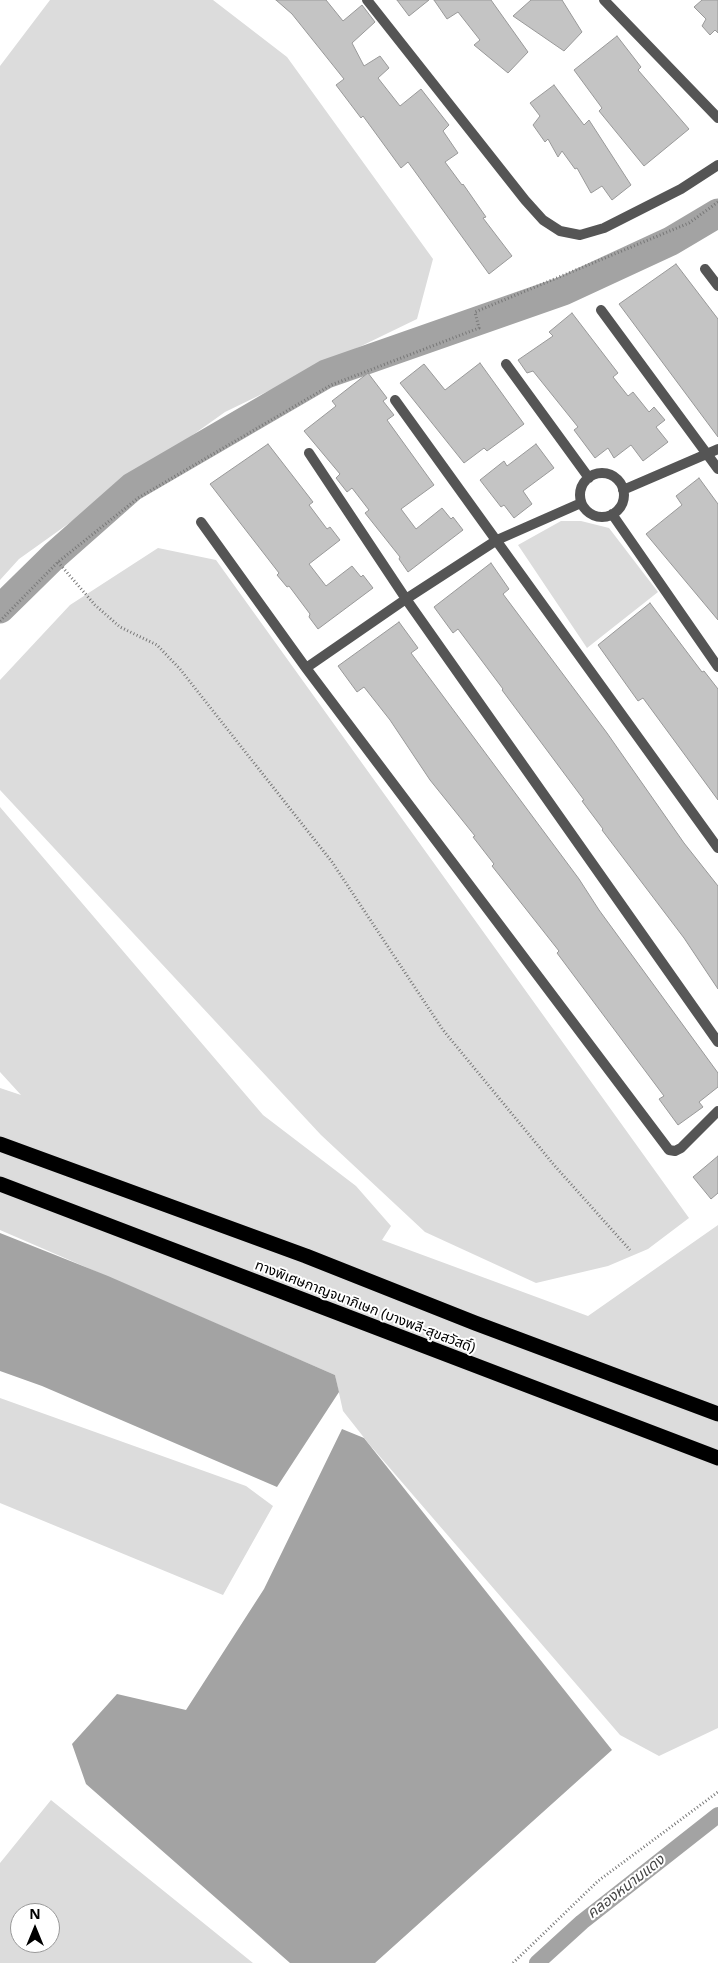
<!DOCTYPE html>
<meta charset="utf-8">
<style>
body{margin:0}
#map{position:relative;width:718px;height:1963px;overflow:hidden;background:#fff;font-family:"Noto Sans",sans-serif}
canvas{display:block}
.north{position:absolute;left:10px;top:1903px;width:50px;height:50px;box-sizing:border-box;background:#fff;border:1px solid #999;border-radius:50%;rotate:0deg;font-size:14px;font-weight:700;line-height:20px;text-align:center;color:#000}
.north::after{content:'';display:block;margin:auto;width:18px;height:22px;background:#000;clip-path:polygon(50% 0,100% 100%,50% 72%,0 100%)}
</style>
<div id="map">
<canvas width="718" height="1963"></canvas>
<div class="north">N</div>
</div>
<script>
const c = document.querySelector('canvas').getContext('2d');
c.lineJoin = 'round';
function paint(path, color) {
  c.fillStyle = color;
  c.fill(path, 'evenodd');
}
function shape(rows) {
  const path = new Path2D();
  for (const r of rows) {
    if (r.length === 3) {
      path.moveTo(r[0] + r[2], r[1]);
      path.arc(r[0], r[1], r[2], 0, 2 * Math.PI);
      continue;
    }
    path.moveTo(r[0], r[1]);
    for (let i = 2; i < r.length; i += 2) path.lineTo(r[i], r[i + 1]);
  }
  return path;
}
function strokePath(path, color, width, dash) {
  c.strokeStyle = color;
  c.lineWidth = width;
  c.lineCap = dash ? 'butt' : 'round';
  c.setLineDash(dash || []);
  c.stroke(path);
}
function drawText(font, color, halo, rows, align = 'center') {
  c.font = font + ' "Noto Sans","Noto Sans Thai",sans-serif';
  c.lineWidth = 4;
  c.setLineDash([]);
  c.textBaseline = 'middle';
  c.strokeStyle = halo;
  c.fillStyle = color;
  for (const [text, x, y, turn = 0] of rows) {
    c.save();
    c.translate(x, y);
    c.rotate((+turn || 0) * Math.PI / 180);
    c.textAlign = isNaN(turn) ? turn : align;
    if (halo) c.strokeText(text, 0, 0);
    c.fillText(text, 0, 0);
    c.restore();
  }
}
const green = shape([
 [50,0,213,0,287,57,433,259,417,319,225,412,19,559,0,580,0,66],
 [561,521,581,521,609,528,658,592,587,648,518,545],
 [158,548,216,560,689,1218,648,1249,608,1266,536,1283,425,1232,321,1135,0,790,0,680,70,605],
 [0,807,263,1115,356,1186,391,1226,382,1240,588,1316,718,1225,718,1728,659,1756,620,1735,369,1444,343,1411,335,1375,0,1230,0,1088,21,1095,0,1072],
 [0,1398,246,1486,273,1506,223,1595,0,1503],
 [51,1800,253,1963,0,1963,0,1863],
 [20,1913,50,1913,50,1943,20,1943]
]);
const water = shape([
 [0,1233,108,1276,335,1375,339,1392,277,1487,42,1386,0,1371],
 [342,1429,364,1438,612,1750,375,1963,290,1963,86,1784,72,1744,117,1694,186,1710,264,1589]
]);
const canal = shape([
 [537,1963,582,1922,718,1815]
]);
const river = shape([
 [0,609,55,555,132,487,326,374,563,291,671,241,718,213]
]);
const building = shape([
 [276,0,326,0,343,21,362,5,375,22,352,43,364,66,380,56,389,68,378,78,400,106,421,89,449,125,443,131,458,153,445,162,462,185,463,184,486,217,483,218,512,256,489,274,408,162,401,168,363,116,361,118,336,85,344,79,292,14,276,0],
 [397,0,429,0,409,16,397,0],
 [434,0,491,0,528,52,508,73,474,45,480,40,458,12,447,19,434,0],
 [531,0,562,0,582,32,564,51,513,16,531,0],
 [702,0,718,0,718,33,715,30,710,35,702,26,706,19,694,7,702,0],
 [617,36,641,67,638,70,689,129,644,166,599,111,602,108,574,70,617,36],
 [554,85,584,125,589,120,631,185,612,200,602,186,591,193,577,168,575,169,562,151,558,157,548,139,545,142,533,125,540,116,530,103,554,85],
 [676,264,718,319,718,437,619,304,676,264],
 [572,313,618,373,613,377,628,396,633,392,649,412,654,407,665,420,656,427,668,442,643,461,631,445,614,458,608,448,595,458,574,430,578,427,533,371,527,373,518,360,553,336,549,332,572,313],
 [480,363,524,424,487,451,484,448,464,463,400,383,424,364,445,390,480,363],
 [368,373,387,398,383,401,394,415,387,420,434,485,401,509,416,529,442,508,451,519,453,517,463,530,408,572,399,559,400,557,365,513,369,510,352,488,347,492,336,478,340,474,304,431,336,406,332,401,368,373],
 [268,444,313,502,309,505,327,529,330,527,340,540,309,564,326,586,352,566,361,577,363,575,373,588,318,629,309,617,310,614,289,586,287,587,277,575,279,573,210,484,268,444],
 [536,444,554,468,523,491,532,504,514,518,504,505,501,507,480,480,504,461,507,466,536,444],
 [699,478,718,504,718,620,646,534,682,505,676,496,699,478],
 [491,563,509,589,503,594,607,733,684,843,718,886,718,989,684,938,602,830,603,829,582,801,584,800,502,690,503,689,458,629,453,633,434,607,491,563],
 [650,603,702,672,704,671,718,689,718,800,643,698,638,701,598,645,650,603],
 [399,622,418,648,411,653,579,879,599,910,718,1073,718,1087,699,1102,703,1107,678,1125,659,1099,664,1096,557,953,559,951,492,866,494,864,473,837,475,836,430,780,390,720,364,687,357,692,338,666,399,622],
 [718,1156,718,1193,711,1199,693,1177,718,1156]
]);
const path = shape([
 [58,562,95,605,120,627,157,645,180,669,332,862,443,1030,554,1165,630,1250],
 [0,621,58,562,138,498,331,385,479,328,475,312,689,223,718,202],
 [513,1963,598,1881,718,1792]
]);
const minor = shape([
 [367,0,525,200,543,220,560,231,580,235,604,228,681,189,718,165],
 [604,0,718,118],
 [705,269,718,286],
 [601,310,718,469],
 [506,364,589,478],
 [395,400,718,848],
 [309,453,406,599,718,1042],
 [602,495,22],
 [623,490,718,449],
 [612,514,718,667],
 [201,522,306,668,669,1150,675,1151,681,1148,718,1111],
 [306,668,406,599,497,540,581,503]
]);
const motorway = shape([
 [0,1144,306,1256,475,1323,718,1414],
 [0,1184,718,1458]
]);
const streetNames = [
 ["ทางพิเศษกาญจนาภิเษก (บางพลี-สุขสวัสดิ์)",365,1307,21]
];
const waterNames = [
 ["คลองหนามแดง",626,1887,-38]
];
paint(green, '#dcdcdc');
paint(water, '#a3a3a3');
strokePath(canal, '#a3a3a3', 16);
strokePath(river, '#a3a3a3', 29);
paint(building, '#c4c4c4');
strokePath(building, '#999', 1);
strokePath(motorway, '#dbdbdb', 18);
strokePath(path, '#777', 3, [1, 2.5]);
strokePath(minor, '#555', 10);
strokePath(motorway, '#000', 15);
drawText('14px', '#000', '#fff', streetNames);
drawText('italic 15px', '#444', '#fff', waterNames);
</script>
